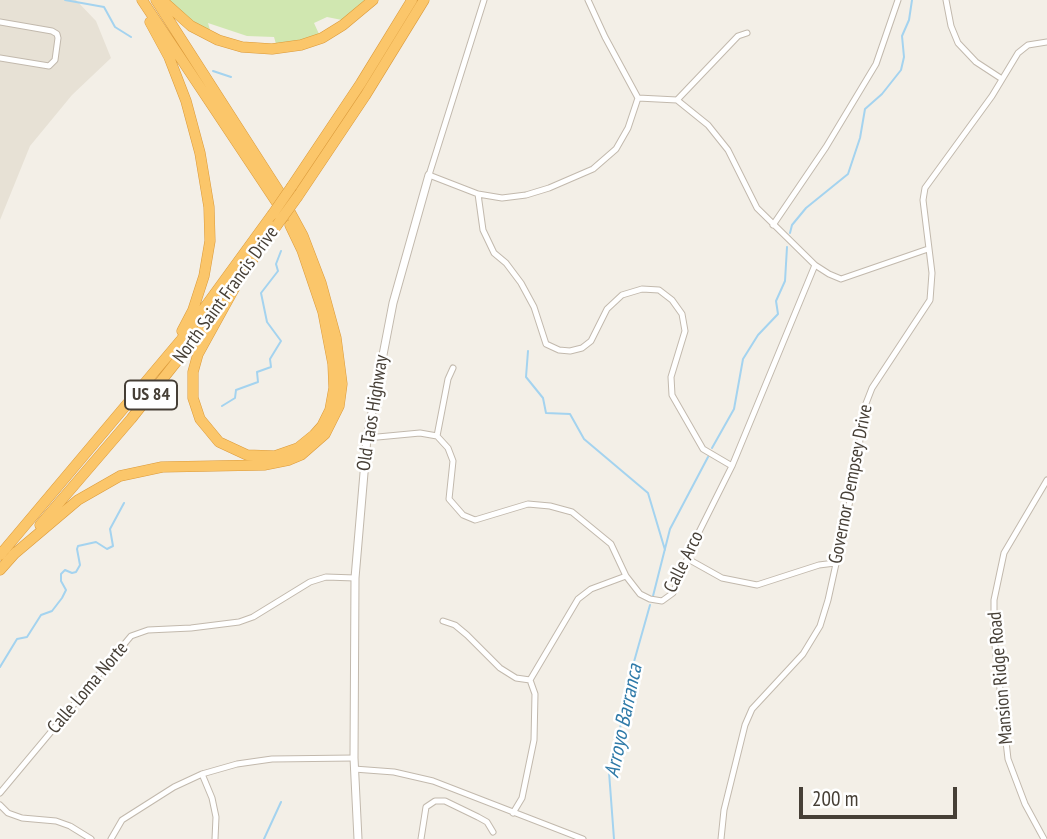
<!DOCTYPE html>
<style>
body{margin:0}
#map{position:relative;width:1047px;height:839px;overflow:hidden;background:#f3efe7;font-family:"PT Sans Narrow",sans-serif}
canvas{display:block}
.scale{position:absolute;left:799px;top:787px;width:158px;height:32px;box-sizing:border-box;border:4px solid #463f36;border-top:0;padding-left:9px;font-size:21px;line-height:24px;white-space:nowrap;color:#463f36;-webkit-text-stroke:5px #fff;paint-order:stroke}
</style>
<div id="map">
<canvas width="1047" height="839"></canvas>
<div class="scale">200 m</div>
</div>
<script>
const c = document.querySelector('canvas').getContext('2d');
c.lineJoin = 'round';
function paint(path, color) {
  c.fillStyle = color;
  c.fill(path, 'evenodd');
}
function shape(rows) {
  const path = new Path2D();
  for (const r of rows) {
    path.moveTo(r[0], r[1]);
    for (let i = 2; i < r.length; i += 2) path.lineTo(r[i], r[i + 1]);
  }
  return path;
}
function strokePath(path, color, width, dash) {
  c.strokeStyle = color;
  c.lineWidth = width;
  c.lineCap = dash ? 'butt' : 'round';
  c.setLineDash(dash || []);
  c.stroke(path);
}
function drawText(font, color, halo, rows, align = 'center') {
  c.font = font + ' "PT Sans Narrow",sans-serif';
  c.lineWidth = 5;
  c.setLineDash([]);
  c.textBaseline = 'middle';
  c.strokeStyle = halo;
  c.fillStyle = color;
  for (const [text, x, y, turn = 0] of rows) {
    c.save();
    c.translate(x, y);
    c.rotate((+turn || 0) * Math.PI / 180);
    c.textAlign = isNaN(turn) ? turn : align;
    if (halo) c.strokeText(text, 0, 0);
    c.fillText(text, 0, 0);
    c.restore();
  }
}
const residential = shape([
 [0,0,76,0,96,21,111,58,72,95,30,146,0,220]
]);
const green = shape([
 [166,0,368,0,342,20,327,17,314,23,319,34,305,40,276,44,274,37,247,36,208,23,210,30,197,26]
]);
const stream = shape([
 [65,0,104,7,115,27,131,37],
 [213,71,231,77],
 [790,233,792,225,806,208,848,174,860,138,865,109,882,94,901,70,904,57,902,36,909,20,912,0],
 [528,351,526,377,543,398,546,413,570,414,584,439,648,493,665,550],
 [222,406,235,398,236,390,258,382,257,372,271,367,270,359,281,341,267,322,261,293,278,271,276,264,281,251],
 [712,448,734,409,743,359,758,335,778,314,776,301,785,281,787,247],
 [653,596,670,529,708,457],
 [0,667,17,639,27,637,41,615,52,611,62,598,66,590,61,581,61,574,65,570,72,573,76,572,80,565,77,549,78,546,96,542,107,549,113,546,110,529,124,503],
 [264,839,281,802],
 [614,839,609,772,620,729,628,683,650,605]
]);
const minor = shape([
 [484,0,429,175,478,194,502,198,526,195,549,188,593,169,616,149,628,128,638,98,605,37,588,0],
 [946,0,951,26,958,43,976,62,1002,79],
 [0,22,52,31,57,34,58,38,55,60,49,66,0,58],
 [638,98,677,100,708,125,728,150,757,208,815,265,829,274,841,279,928,249],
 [677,100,738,36,747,33],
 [478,194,483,230,494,253,506,263,521,283,534,307,546,344,559,350,570,351,582,348,591,341,607,309,622,295,642,289,659,290,672,300,682,314,685,331,671,377,672,395,703,449,732,466],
 [773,225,826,147,876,64,898,0],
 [437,436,448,379,453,368],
 [367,438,420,433,437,436,448,448,453,461,449,499,463,515,475,520,528,504,550,506,572,512,611,544,626,576,640,594,650,599,662,601,673,593,696,538,732,466,815,265],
 [688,559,722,578,757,585,819,565,835,563],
 [443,621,455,625,467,635,500,668,516,678,530,680],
 [354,769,394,772,433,781,583,839],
 [202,774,212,798,216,817,215,839],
 [0,793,131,636,148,630,191,628,239,622,253,617,310,582,326,577,355,578],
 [0,805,8,813,22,818,56,821,70,826,91,839],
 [513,813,522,798,534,740,535,694,530,680,578,599,591,589,626,576],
 [111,839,122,820,174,787,202,774,237,764,272,759,354,758],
 [421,839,426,807,435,801,445,801,478,817,487,822,493,832],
 [721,839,724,810,745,725,752,709,803,654,820,626,828,600,853,487,865,406,872,388,930,300,932,273,923,200,925,188,992,96,1018,53,1028,45,1047,42],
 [1044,839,1025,804,1008,759,994,637,994,600,1004,553,1047,480]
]);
const tertiary = shape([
 [358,839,354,758,355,578,367,438,393,303,429,175]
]);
const motorway = shape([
 [142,0,279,206],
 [164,2,191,26,218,40,242,47,272,49,301,45,322,38,343,25,373,0],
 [150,22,169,57,186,101,200,153,209,207,210,241,204,276,193,310,182,331],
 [292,186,361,83,412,0],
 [298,196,365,96,424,0],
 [241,276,198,354,193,372,193,398,200,419,219,442,247,455,275,456,298,448,314,435,322,426,330,410,334,388,333,364,323,312,302,250,290,225],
 [238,280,277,225],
 [40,525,131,419,211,318],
 [0,555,181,340,272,215],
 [13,555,78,500,120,476,162,467,264,465,289,460,301,455,325,434,339,406,342,384,336,338,321,283,303,236,278,190,156,0],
 [0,570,16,552]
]);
const motorwayBridge = shape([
 [272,215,292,186],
 [277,225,298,196]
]);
const shields = [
 [151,395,52]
];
const shieldNames = [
 ["US 84",151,395]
];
const streetNames = [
 ["North Saint Francis Drive",226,295,-54],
 ["Old Taos Highway",373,413,-81],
 ["Governor Dempsey Drive",851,484,-79],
 ["Calle Arco",684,562,-64],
 ["Mansion Ridge Road",1001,678,-95],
 ["Calle Loma Norte",88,688,-50]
];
const waterNames = [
 ["Arroyo Barranca",624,721,-78]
];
paint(residential, '#e7e1d5');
paint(green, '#d0e7b0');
strokePath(stream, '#a4d3ef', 2);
strokePath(minor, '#c2b9ad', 7);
strokePath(tertiary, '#c2b9ad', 9);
strokePath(motorway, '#db9a3a', 11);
strokePath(minor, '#fff', 5);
strokePath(tertiary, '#fff', 7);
strokePath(motorway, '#fbc66a', 10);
strokePath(motorwayBridge, '#db9a3a', 11, []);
strokePath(motorwayBridge, '#fbc66a', 10);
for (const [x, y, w] of shields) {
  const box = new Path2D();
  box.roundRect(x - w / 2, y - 14.5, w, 29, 5);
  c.fillStyle = '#fff';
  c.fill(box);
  strokePath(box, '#463f36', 2);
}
drawText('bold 18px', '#463f36', null, shieldNames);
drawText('19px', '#463f36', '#fff', streetNames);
drawText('italic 21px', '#2f7aa8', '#fff', waterNames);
</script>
